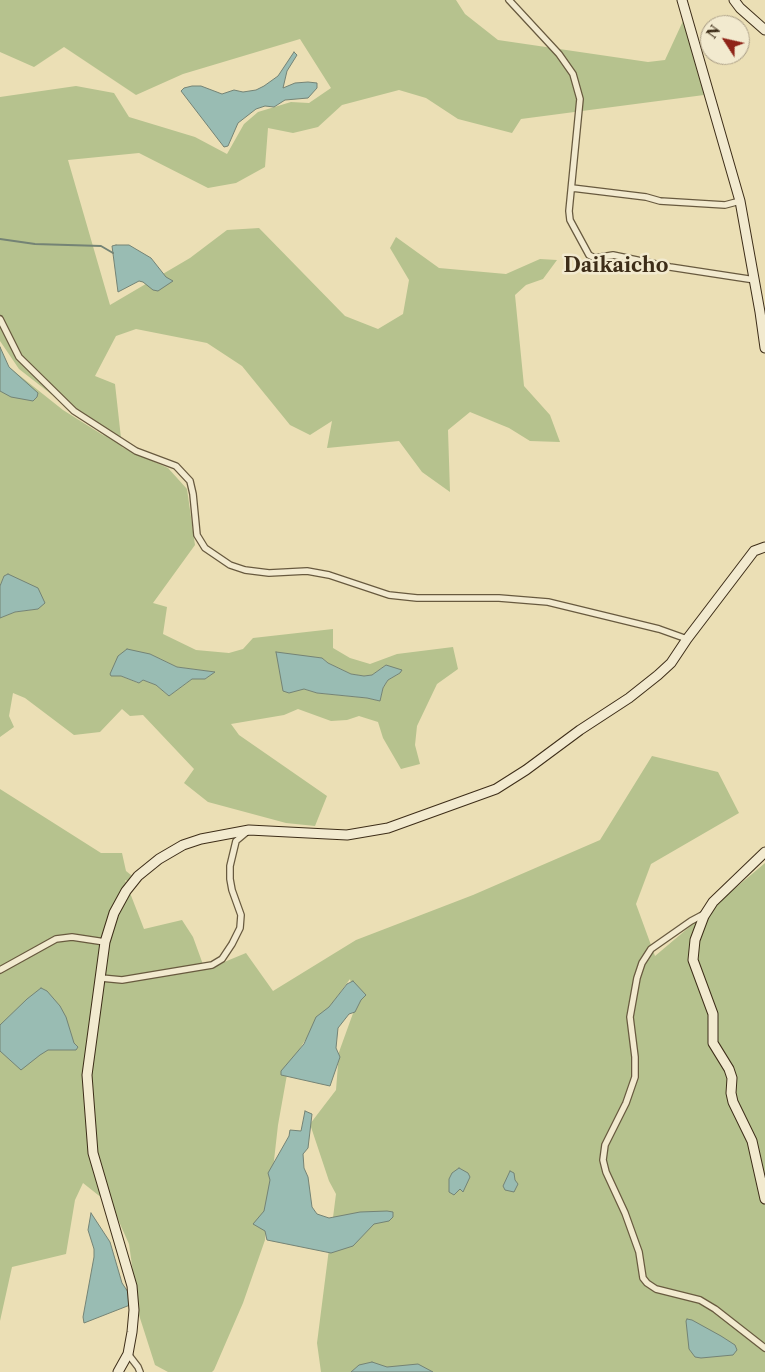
<!DOCTYPE html>
<style>
body{margin:0}
#map{position:relative;width:765px;height:1372px;overflow:hidden;background:#ebdfb5;font-family:"Libre Caslon Text",serif}
canvas{display:block}
.north{position:absolute;left:700px;top:15px;width:50px;height:50px;box-sizing:border-box;background:#f2eacf;border:1px solid #aa9e86;border-radius:50%;rotate:305deg;font-size:14px;font-weight:700;line-height:20px;text-align:center;color:#3d2d18}
.north::after{content:'';display:block;margin:auto;width:18px;height:22px;background:#8f2418;clip-path:polygon(50% 0,100% 100%,50% 72%,0 100%)}
</style>
<div id="map">
<canvas width="765" height="1372"></canvas>
<div class="north">N</div>
</div>
<script>
const c = document.querySelector('canvas').getContext('2d');
c.lineJoin = 'round';
function paint(path, color) {
  c.fillStyle = color;
  c.fill(path, 'evenodd');
}
function shape(rows) {
  const path = new Path2D();
  for (const r of rows) {
    path.moveTo(r[0], r[1]);
    for (let i = 2; i < r.length; i += 2) path.lineTo(r[i], r[i + 1]);
  }
  return path;
}
function strokePath(path, color, width, dash) {
  c.strokeStyle = color;
  c.lineWidth = width;
  c.lineCap = dash ? 'butt' : 'round';
  c.setLineDash(dash || []);
  c.stroke(path);
}
function drawText(font, color, halo, rows, align = 'center') {
  c.font = font + ' "Libre Caslon Text",serif';
  c.lineWidth = 5;
  c.setLineDash([]);
  c.textBaseline = 'middle';
  c.strokeStyle = halo;
  c.fillStyle = color;
  for (const [text, x, y, turn = 0] of rows) {
    c.save();
    c.translate(x, y);
    c.rotate((+turn || 0) * Math.PI / 180);
    c.textAlign = isNaN(turn) ? turn : align;
    if (halo) c.strokeText(text, 0, 0);
    c.fillText(text, 0, 0);
    c.restore();
  }
}
const green = shape([
 [0,0,456,0,465,14,498,40,648,62,665,60,683,21,704,95,521,119,512,133,458,119,426,98,399,90,342,105,318,127,293,133,268,128,265,167,236,183,208,188,139,153,68,160,110,305,190,258,227,230,259,228,345,316,378,329,403,314,409,280,390,248,396,237,439,268,506,274,540,259,557,260,543,279,526,285,515,295,524,386,550,415,560,442,530,441,509,428,470,412,448,430,450,492,422,472,399,441,327,448,332,421,310,435,290,425,242,366,207,343,136,329,116,336,95,376,115,384,122,447,168,468,187,489,195,545,153,603,167,607,163,634,196,650,229,653,243,649,253,638,333,629,333,648,350,658,370,664,397,654,453,647,458,669,437,684,417,726,415,745,420,764,401,769,383,738,378,722,359,716,347,720,331,721,298,709,284,715,231,724,239,735,327,796,315,826,286,823,208,802,184,783,194,769,143,715,130,716,122,709,100,732,74,735,25,698,13,693,9,716,14,727,0,737,0,618,15,612,38,609,4,576,0,586,0,360,63,410,106,437,19,369,0,341,0,97,76,86,114,93,129,117,195,137,227,154,244,124,258,112,291,102,309,103,331,88,300,39,183,74,136,95,64,47,34,67,0,52],
 [150,654,177,667,214,672,205,679,192,679,169,696,156,685,143,680,138,683,121,676],
 [309,657,322,658,328,663,351,674,364,676,372,675,386,665,400,673,388,680,386,683,383,688,380,701,367,698,317,693,304,689],
 [652,756,718,772,739,813,651,864,636,904,655,956,765,863,765,1372,321,1372,317,1343,336,1194,329,1181,310,1124,336,1090,339,1052,356,1005,350,979,304,1042,288,1069,278,1125,265,1240,243,1303,214,1370,212,1372,168,1372,155,1365,139,1315,129,1244,112,1206,83,1183,75,1200,66,1254,12,1267,0,1321,0,789,101,853,122,853,126,871,131,875,129,882,125,880,144,929,182,920,193,937,205,970,246,953,273,991,356,940,473,895,600,840]
]);
const water = shape([
 [294,52,297,55,287,71,283,88,295,83,308,82,317,83,317,88,308,98,285,100,274,107,265,106,256,109,238,123,228,146,224,147,181,91,184,88,192,86,201,86,222,94,234,90,243,92,256,90,264,86,278,76,294,52],
 [116,245,129,245,151,258,166,277,173,281,158,291,153,290,143,282,139,281,118,292,112,246,116,245],
 [0,347,9,367,38,393,37,397,33,401,11,397,0,391,0,347],
 [8,574,38,588,45,603,38,609,15,612,0,618,0,586,4,576,8,574],
 [127,649,150,654,177,667,215,672,205,679,192,679,169,696,156,685,143,680,139,683,121,676,111,676,110,674,118,656,127,649],
 [276,652,322,658,328,663,351,674,364,676,372,675,386,665,402,670,400,673,388,680,386,683,383,688,380,701,367,698,317,693,304,689,289,693,283,691,276,652],
 [353,981,366,995,361,1000,355,1012,349,1014,338,1028,336,1048,340,1057,330,1086,281,1075,281,1071,304,1044,316,1017,329,1007,347,984,353,981],
 [41,988,47,991,60,1006,66,1017,74,1043,78,1047,76,1050,48,1050,40,1055,21,1070,0,1051,0,1025,27,999,41,988],
 [305,1111,312,1114,308,1148,303,1154,304,1168,308,1177,312,1207,317,1214,329,1218,360,1212,387,1211,393,1212,393,1217,389,1221,374,1224,353,1246,331,1253,267,1240,265,1231,253,1224,264,1211,270,1180,268,1173,289,1136,290,1130,301,1131,305,1111],
 [459,1168,468,1173,470,1177,463,1192,460,1189,454,1195,449,1192,449,1179,452,1173,459,1168],
 [510,1171,514,1173,515,1180,518,1184,514,1192,505,1190,503,1186,510,1171],
 [91,1213,110,1242,122,1283,128,1292,130,1305,84,1323,83,1317,94,1257,94,1249,88,1230,91,1213],
 [687,1319,692,1320,721,1336,735,1345,737,1350,733,1355,701,1358,695,1357,689,1349,686,1321,687,1319],
 [372,1362,387,1367,418,1364,433,1372,351,1372,359,1365,372,1362]
]);
const stream = shape([
 [0,239,35,244,101,246,113,253]
]);
const street = shape([
 [509,0,559,54,573,74,580,99,569,211,570,220,589,255,595,258,613,255,670,267,755,280],
 [572,188,646,197,660,201,725,205,740,201],
 [0,319,19,357,74,411,136,451,176,466,190,481,193,494,197,535,205,548,230,565,245,570,269,573,307,571,329,575,389,595,417,598,499,598,548,602,659,629,687,639],
 [706,913,691,921,651,949,642,963,637,978,630,1017,635,1057,635,1077,626,1103,605,1145,603,1160,606,1172,625,1213,639,1252,643,1278,647,1283,656,1289,700,1300,715,1309,765,1348],
 [0,970,56,939,72,937,105,942],
 [101,978,122,980,212,965,222,959,232,944,240,928,241,915,232,890,230,879,230,866,236,841,248,831],
 [128,1354,138,1367,140,1372]
]);
const secondary = shape([
 [682,0,740,201,760,312,765,348],
 [734,0,740,8,765,30],
 [765,852,713,902,704,916,695,940,693,960,713,1014,713,1043,729,1069,732,1078,731,1093,733,1102,752,1141,765,1199],
 [118,1372,128,1354,132,1332,134,1310,132,1286,93,1153,87,1075,105,942,114,913,126,891,138,876,159,859,183,845,201,839,249,830,347,835,388,828,496,789,526,770,580,730,629,698,658,675,671,663,687,639,754,551,765,547]
]);
const quarterNames = [
 ["Daikaicho",616,266]
];
paint(green, '#b6c28e');
paint(water, '#99bcb3');
strokePath(water, '#748375', 1);
strokePath(stream, '#748375', 2);
strokePath(street, '#685a3f', 8);
strokePath(secondary, '#3d2d18', 11);
strokePath(street, '#f2eacf', 5.5);
strokePath(secondary, '#f2eacf', 9);
drawText('bold 20px', '#3d2d18', '#f2eacf', quarterNames);
</script>
